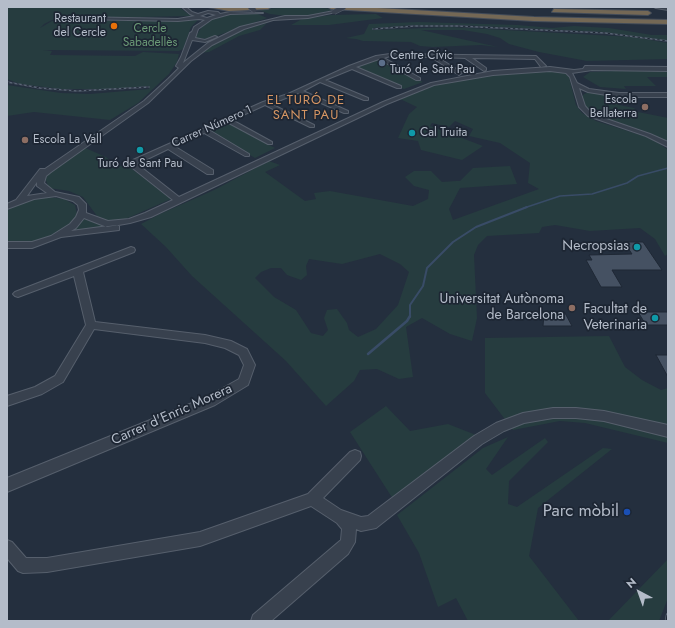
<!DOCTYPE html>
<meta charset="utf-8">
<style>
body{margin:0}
#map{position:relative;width:675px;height:628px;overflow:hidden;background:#242f3e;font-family:Jost,sans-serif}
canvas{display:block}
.frame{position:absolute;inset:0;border:8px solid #b4bcc9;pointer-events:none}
.north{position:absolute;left:619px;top:572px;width:40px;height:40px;-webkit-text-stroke:3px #1d2633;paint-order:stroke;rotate:319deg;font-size:11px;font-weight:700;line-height:16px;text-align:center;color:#b4bcc9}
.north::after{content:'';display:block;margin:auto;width:14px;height:18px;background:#b4bcc9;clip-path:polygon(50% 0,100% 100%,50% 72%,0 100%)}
</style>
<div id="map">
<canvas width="675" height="628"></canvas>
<div class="frame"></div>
<div class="north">N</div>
</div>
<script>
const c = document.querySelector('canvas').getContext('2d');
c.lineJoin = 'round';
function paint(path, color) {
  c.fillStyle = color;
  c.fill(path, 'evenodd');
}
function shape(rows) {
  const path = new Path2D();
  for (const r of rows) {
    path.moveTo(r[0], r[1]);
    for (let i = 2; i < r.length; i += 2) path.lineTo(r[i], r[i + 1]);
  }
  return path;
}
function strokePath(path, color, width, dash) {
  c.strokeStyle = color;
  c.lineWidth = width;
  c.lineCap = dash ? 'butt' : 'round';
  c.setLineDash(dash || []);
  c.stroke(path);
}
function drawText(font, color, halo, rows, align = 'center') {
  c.font = font + ' Jost,sans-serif';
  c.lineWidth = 3.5;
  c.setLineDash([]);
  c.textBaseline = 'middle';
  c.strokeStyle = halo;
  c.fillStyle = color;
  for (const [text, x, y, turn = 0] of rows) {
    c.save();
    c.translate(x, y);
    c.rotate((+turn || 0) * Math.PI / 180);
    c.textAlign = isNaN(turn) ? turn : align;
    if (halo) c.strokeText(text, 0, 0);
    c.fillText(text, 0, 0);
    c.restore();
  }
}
const green = shape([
 [7,7,179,7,191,16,90,18,77,16,66,19,52,20,44,24,40,28,52,21,198,20,191,27,183,49,179,51,43,50,52,51,50,55,135,56,143,52,179,54,177,62,169,74,138,103,110,120,34,112,7,116,7,85,61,93,90,94,149,89,148,86,117,89,61,89,20,84,7,79],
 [305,7,337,9,312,15,287,16,270,14,255,9],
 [231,14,258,14,267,18,208,39,195,38,203,25,208,21],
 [376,14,383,18,329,25,291,25,302,19,331,15],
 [418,22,518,25,552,28,574,26,609,28,652,35,668,35,668,41,603,32,460,25,413,25,373,28,375,30,450,27,633,37,668,43,668,59,587,61,539,52,509,44,500,38,487,34,463,30,421,30,498,47,481,45,433,47,420,46,411,42,363,41,356,39,346,38,364,34,369,24],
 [267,23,260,30,239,36,209,52,199,53,220,39,234,33],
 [377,59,423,82,404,89,354,67],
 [555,70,566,74,569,77,576,105,582,113,596,121,653,139,668,150,668,254,665,256,655,239,640,228,590,231,555,225,542,227,539,233,487,236,478,245,474,255,477,318,472,341,450,334,422,318,406,327,413,377,399,379,377,369,360,370,354,381,326,406,286,361,192,276,166,247,141,224,160,214,214,190,269,161,280,165,265,172,305,201,316,199,314,193,330,191,413,206,428,199,429,190,414,186,405,177,414,171,431,171,442,182,456,181,460,181,473,168,510,166,517,184,460,188,449,209,453,220,539,189,528,183,530,163,500,143,469,136,473,129,455,121,449,127,432,123,430,126,483,146,462,160,421,150,418,141,398,138,409,114,417,107,400,99,427,88,447,82,491,74],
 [380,254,400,264,409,272,398,305,376,329,358,337,349,330,347,323,337,309,327,310,324,318,328,330,323,336,311,333,296,310,274,297,255,278,261,272,271,268,281,268,287,275,301,280,307,275,306,266,309,259,342,264],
 [613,71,668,71,668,77,647,77,656,86,624,86,626,89,600,87,583,77,590,72],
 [589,92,609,95,619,105,634,108,638,112,668,118,668,142,650,133,593,114,586,107,582,97,584,94],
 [226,122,275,148,255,158,207,130],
 [83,147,106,157,117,166,128,166,171,199,121,221,107,221,97,216,83,197,69,191,49,188,45,178,48,174],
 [49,197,64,199,75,205,77,214,74,221,55,236,33,242,7,241,7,211,15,205,34,198],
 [84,219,103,225,119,225,72,231],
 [609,336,625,367,642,380,661,390,668,388,668,443,585,423,560,421,513,430,485,393,485,338],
 [386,406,410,431,448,424,476,435,393,499,350,432],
 [508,437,486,469,492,475,545,438,548,442,509,481,508,504,517,507,603,448,612,449,538,508,531,546,529,556,579,621,468,621,456,598,438,607,419,553,397,515,483,448],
 [668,559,668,598,659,621,608,621]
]);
const streamFar2 = shape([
 [524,208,560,196,592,194,627,183,638,176,668,168]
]);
const streamFar1 = shape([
 [410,317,410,305,423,286,427,268,453,242,476,227,527,207]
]);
const stream = shape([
 [368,354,407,321,410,316]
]);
const building = shape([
 [624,242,643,242,662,270,612,270,622,287,601,287,586,260,592,260,589,255,632,254,624,242],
 [638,312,668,312,668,325,646,325,638,312],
 [565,313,572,326,543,326,544,314,565,313],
 [656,355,668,355,668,377,656,355]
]);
const minor = shape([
 [182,7,186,7,192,12,198,14,208,11,218,12,220,14,230,12,263,13,230,14,212,19,198,29,195,38,205,40,215,36,217,37,205,42,192,40,183,63,208,43,240,27,285,16,308,16,334,11,336,12,308,18,273,20,244,29,212,45,191,61,148,103,51,172,46,176,44,183,55,192,79,197,86,204,86,213,108,221,129,219,145,213,173,200,130,166,129,164,133,160,263,102,288,94,349,66,376,56,390,54,536,56,546,66,541,67,535,59,472,58,486,68,486,70,484,71,465,58,437,57,461,72,462,73,459,75,431,57,390,56,384,58,420,78,420,80,416,80,379,59,356,67,401,86,401,88,397,88,352,69,325,80,368,98,368,100,364,100,320,82,303,91,348,111,348,113,344,113,298,93,271,104,314,125,314,127,310,127,265,105,232,120,272,142,272,144,268,144,227,122,209,130,249,154,249,156,245,156,204,133,174,146,213,170,213,174,207,174,168,149,137,164,179,197,383,102,431,83,493,71,550,67,574,70,583,69,585,66,668,67,668,71,592,70,572,73,577,83,589,89,619,93,668,93,668,97,619,97,588,92,579,88,585,106,592,114,650,134,668,142,668,147,646,136,588,116,579,107,570,77,566,73,550,71,493,75,434,85,387,104,151,217,130,223,107,227,84,218,76,228,71,231,116,225,119,226,119,230,61,237,32,248,7,248,7,242,32,242,51,236,70,224,76,217,79,210,78,205,73,201,56,196,34,199,7,209,7,204,16,200,40,169,45,169,144,101,168,79,179,68,176,66,181,57,190,33,192,32,194,27,205,20,199,19,178,21,79,19,77,17,178,19,195,16,190,14,182,7],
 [208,13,216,15,207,18,200,16,208,13],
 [37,182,37,186,47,193,27,196,37,182],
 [654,7,668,8,668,10,656,8,654,7],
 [131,247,134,248,135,250,134,252,83,272,95,322,205,335,231,341,247,349,255,365,248,385,215,405,7,492,7,478,207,397,239,379,244,365,239,355,225,348,205,343,94,329,63,382,42,394,7,406,7,396,35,387,55,376,86,325,74,276,18,297,15,296,13,294,15,292,131,247],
 [553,408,576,408,604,411,668,425,668,437,604,421,576,418,553,418,524,423,504,431,482,444,376,528,361,531,356,529,355,542,348,554,271,621,251,621,253,615,341,540,342,529,337,523,311,506,200,546,47,572,23,573,18,571,7,558,7,540,12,542,26,558,47,558,200,532,308,494,350,452,355,450,360,452,361,456,360,460,323,498,341,510,361,517,368,516,474,436,496,423,523,413,553,408]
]);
const highway = shape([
 [208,7,271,7,268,9,229,11,208,7],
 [328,7,360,7,534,17,668,20,668,24,534,21,331,9,328,7],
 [554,9,648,11,651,13,648,15,552,12,554,9]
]);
const railFar1 = shape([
 [373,29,415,26,457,26,605,33,668,41],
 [7,82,40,88,77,91,149,87]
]);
const rail = shape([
 [667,621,668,615]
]);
const minorBridge = shape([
 [250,7,254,10],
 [334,12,344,7]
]);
const markers = [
 [114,26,4,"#e8710a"],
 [382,63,4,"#5c6f8a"],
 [645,107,4,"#8d6e63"],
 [412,133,4,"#0f9aa8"],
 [25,140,4,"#8d6e63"],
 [140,150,4,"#0f9aa8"],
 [637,247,4,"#0f9aa8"],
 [572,308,4,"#8d6e63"],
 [655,318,4,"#0f9aa8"],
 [627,512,4,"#1a4fb4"]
];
const farPoinames = [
 ["Restaurant",106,19,"right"],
 ["del Cercle",106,33,"right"],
 ["Centre Cívic",390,56],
 ["Turó de Sant Pau",390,70],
 ["Escola",637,100,"right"],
 ["Bellaterra",637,114,"right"],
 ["Cal Truita",420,133],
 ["Escola La Vall",33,140],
 ["Turó de Sant Pau",140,164,"center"]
];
const farParknames = [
 ["Cercle",150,29],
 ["Sabadellès",150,43]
];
const farStreetnames = [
 ["Carrer Número 1",212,127,-24]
];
const farNeighbourhoodnames = [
 ["EL TURÓ DE",306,101],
 ["SANT PAU",306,116]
];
const poiNames = [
 ["Necropsias",629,247],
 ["Universitat Autònoma",564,300],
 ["de Barcelona",564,316],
 ["Facultat de",647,310],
 ["Veterinaria",647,326]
];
const streetNames = [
 ["Carrer d'Enric Morera",172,415,-24]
];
const nearPoinames = [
 ["Parc mòbil",619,512]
];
paint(green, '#263c3f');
strokePath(streamFar2, '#394c67', 1.5);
strokePath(streamFar1, '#394c67', 2);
strokePath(stream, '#394c67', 2.5);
paint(building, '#455162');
strokePath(building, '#1f2835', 1);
strokePath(minor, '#565f6c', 2);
strokePath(highway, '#434c59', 2);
paint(minor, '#38414e');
paint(highway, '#746855');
strokePath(railFar1, '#5a6575', 1.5);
strokePath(rail, '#5a6575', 4.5);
strokePath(railFar1, '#1d2633', 1, [2.5]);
strokePath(rail, '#1d2633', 3, [8]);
strokePath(minorBridge, '#565f6c', 5.5, []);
strokePath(minorBridge, '#38414e', 4.5);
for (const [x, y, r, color] of markers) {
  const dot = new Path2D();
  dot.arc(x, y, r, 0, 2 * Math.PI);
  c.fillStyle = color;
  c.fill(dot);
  strokePath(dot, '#1d2633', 1.5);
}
drawText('12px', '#b4bcc9', '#1d2633', farPoinames, 'left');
drawText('12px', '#6b9a76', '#1d2633', farParknames);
drawText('12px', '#b4bcc9', '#1d2633', farStreetnames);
c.letterSpacing = '1px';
drawText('13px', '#d59563', '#1d2633', farNeighbourhoodnames);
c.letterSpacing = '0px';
drawText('14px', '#b4bcc9', '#1d2633', poiNames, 'right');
drawText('14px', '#b4bcc9', '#1d2633', streetNames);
drawText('17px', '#b4bcc9', '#1d2633', nearPoinames, 'right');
</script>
